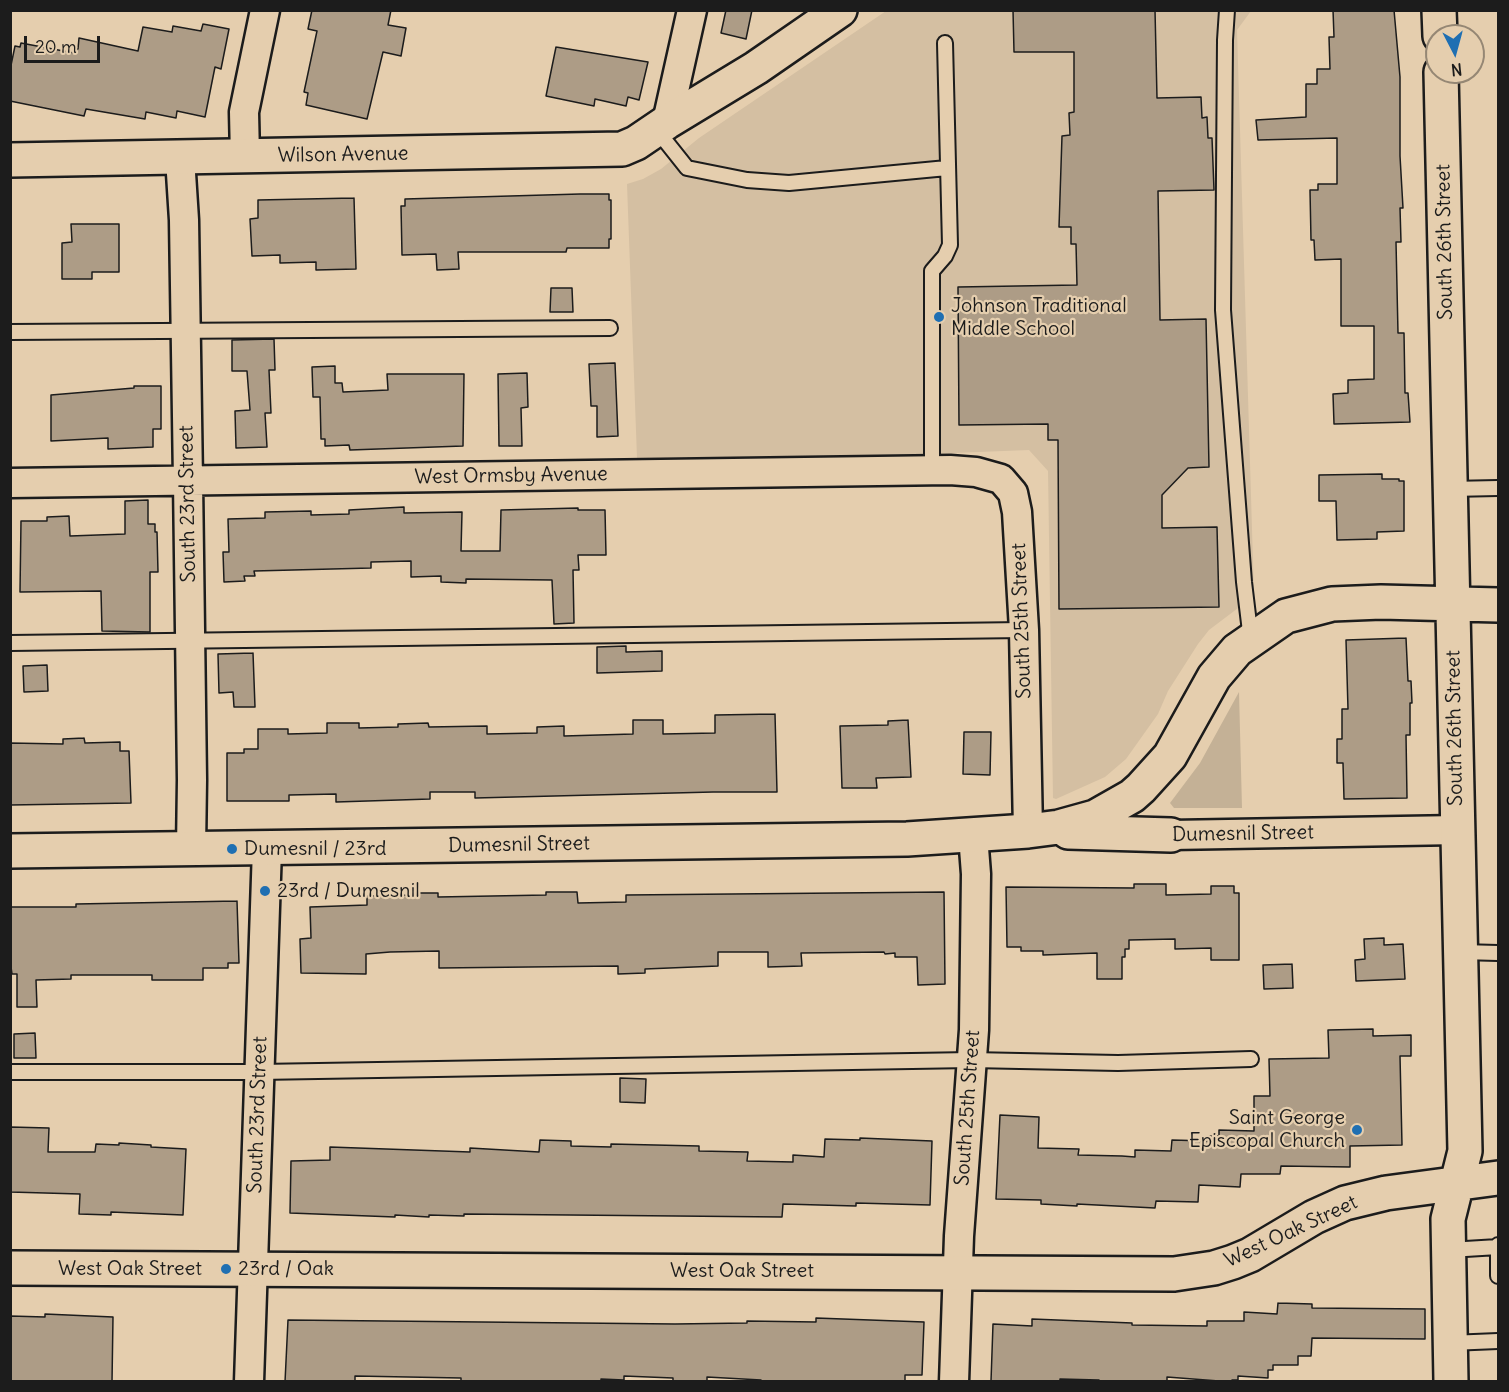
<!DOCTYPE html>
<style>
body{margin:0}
#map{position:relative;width:1509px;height:1392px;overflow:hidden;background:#e5ceae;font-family:Delius,sans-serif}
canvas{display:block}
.frame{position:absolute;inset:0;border:12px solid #1c1c1c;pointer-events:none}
.north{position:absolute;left:1425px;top:24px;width:60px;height:60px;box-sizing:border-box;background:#e5ceae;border:2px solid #958774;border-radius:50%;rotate:174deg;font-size:16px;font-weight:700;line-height:24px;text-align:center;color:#1c1c1c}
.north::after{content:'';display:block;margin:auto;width:21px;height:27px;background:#1f6fb2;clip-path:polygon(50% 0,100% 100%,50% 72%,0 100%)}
.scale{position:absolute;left:24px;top:36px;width:76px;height:27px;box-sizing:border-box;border:3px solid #1c1c1c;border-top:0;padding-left:8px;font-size:18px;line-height:21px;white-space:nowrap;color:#1c1c1c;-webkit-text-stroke:4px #e5ceae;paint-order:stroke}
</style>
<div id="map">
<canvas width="1509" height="1392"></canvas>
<div class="frame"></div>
<div class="north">N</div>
<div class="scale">20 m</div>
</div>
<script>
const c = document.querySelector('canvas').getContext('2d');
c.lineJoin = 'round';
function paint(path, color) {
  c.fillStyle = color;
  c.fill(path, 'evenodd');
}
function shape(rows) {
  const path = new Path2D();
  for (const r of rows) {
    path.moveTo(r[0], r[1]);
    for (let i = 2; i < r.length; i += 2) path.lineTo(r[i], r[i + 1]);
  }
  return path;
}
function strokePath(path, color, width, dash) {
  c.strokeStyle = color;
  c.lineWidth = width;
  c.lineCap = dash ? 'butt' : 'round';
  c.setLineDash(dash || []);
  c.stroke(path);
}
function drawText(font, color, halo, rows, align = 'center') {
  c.font = font + ' Delius,sans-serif';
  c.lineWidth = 4.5;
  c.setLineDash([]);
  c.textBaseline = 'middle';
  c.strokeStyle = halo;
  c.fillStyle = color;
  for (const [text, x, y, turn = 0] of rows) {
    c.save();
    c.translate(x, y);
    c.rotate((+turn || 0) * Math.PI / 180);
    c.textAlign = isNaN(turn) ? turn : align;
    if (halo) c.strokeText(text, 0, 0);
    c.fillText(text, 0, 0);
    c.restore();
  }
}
const built = shape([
 [886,11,1251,11,1237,30,1254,596,1209,630,1198,644,1168,691,1158,714,1126,759,1105,777,1056,799,1053,798,1048,471,1029,450,902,455,637,458,627,184,643,179,661,169,699,138]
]);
const green = shape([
 [1239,692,1242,808,1174,808,1170,803,1200,763]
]);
const building = shape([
 [312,10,391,10,388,25,406,28,401,56,383,52,367,119,306,105,308,93,304,92,317,31,308,29,312,10],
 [726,10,752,10,746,39,721,33,726,10],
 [1013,10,1155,10,1157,98,1201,97,1202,118,1207,117,1208,138,1212,138,1214,190,1158,191,1160,320,1206,319,1209,467,1188,468,1162,495,1162,528,1217,527,1219,607,1059,609,1058,440,1048,440,1048,424,959,425,958,287,1077,285,1076,244,1071,244,1071,227,1059,227,1062,136,1070,135,1069,113,1074,112,1074,52,1014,52,1013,10],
 [1333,10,1394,10,1400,77,1400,156,1403,208,1400,208,1401,242,1396,242,1398,333,1404,333,1405,393,1408,393,1410,422,1334,424,1333,394,1348,393,1348,380,1374,379,1374,326,1341,326,1341,259,1315,260,1314,240,1311,240,1310,190,1318,190,1318,184,1337,184,1337,138,1258,140,1256,120,1306,117,1306,84,1317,84,1317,69,1330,69,1329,37,1334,37,1333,10],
 [203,24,229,29,221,69,215,67,205,117,177,111,176,118,146,112,145,119,86,109,84,116,10,101,10,70,15,46,20,47,21,43,74,53,75,49,78,49,79,38,138,51,143,27,172,32,173,26,201,31,203,24],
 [556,47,648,62,639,100,628,97,626,106,595,99,594,106,546,96,556,47],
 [580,194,609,194,609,200,611,200,611,239,609,239,609,248,567,248,566,252,458,252,459,269,437,270,436,254,402,255,401,206,405,206,405,199,580,194],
 [354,198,356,269,316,270,316,262,280,263,280,255,252,256,250,219,258,218,258,200,354,198],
 [71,224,119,224,119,272,92,272,92,279,62,279,62,243,72,242,71,224],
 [551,288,572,288,573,312,550,312,551,288],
 [274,339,275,370,269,370,271,413,265,413,267,447,236,448,235,411,250,410,247,371,232,371,232,340,274,339],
 [615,363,618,436,597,437,597,406,591,406,589,364,615,363],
 [335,366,335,383,342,383,343,392,388,390,387,374,464,374,463,446,350,450,349,445,325,446,325,439,321,439,320,397,313,397,312,367,335,366],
 [527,373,528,407,521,408,522,446,499,446,498,374,527,373],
 [134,386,161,386,161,429,153,429,153,447,108,449,108,438,51,441,51,395,134,388,134,386],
 [1382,474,1382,479,1399,479,1399,481,1404,481,1404,531,1377,532,1377,539,1337,540,1336,501,1319,501,1319,475,1382,474],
 [148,500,148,524,155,524,155,532,157,532,158,572,150,572,150,632,102,631,101,591,20,592,21,521,47,521,47,517,69,516,70,536,125,534,125,501,148,500],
 [404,507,404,513,462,512,461,551,500,551,501,510,578,508,578,510,605,510,606,555,578,555,579,570,573,570,574,623,554,624,552,580,466,579,466,583,441,582,441,576,411,577,411,561,371,562,371,568,254,571,255,576,244,576,245,581,224,582,223,552,229,552,228,519,265,518,265,512,311,511,311,515,349,514,349,510,404,507],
 [1406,638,1408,681,1411,681,1412,703,1410,703,1410,735,1406,735,1407,798,1344,799,1343,763,1337,763,1337,739,1342,739,1342,709,1348,709,1346,640,1406,638],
 [626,646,626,652,662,651,662,671,597,673,597,647,626,646],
 [253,653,255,707,234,707,233,692,219,693,218,654,253,653],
 [47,665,48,691,24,692,23,666,47,665],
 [775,714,777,792,713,792,475,798,475,792,430,792,430,799,336,802,336,794,289,795,289,801,227,801,227,753,244,753,244,749,258,749,258,729,288,729,288,734,327,733,327,723,359,723,359,728,398,727,398,724,428,723,429,727,487,726,487,734,537,733,537,727,564,726,564,736,633,734,633,720,663,720,663,734,715,733,715,715,775,714],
 [908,720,911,777,876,778,877,788,842,788,840,726,888,725,888,721,908,720],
 [964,732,991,732,990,775,963,774,964,732],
 [84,738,85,743,120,742,120,751,129,751,131,803,10,805,10,743,63,744,63,739,84,738],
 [1134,884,1166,884,1166,895,1211,894,1211,886,1234,886,1234,893,1239,893,1239,960,1211,960,1211,948,1175,949,1175,939,1129,940,1129,949,1125,949,1125,957,1122,957,1122,979,1097,979,1097,953,1043,955,1043,951,1021,951,1021,947,1007,947,1006,887,1134,888,1134,884],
 [546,892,577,892,578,903,626,902,626,895,944,892,945,984,918,985,917,957,895,957,895,953,885,954,884,952,801,953,802,966,768,967,768,952,718,952,718,966,645,969,645,973,618,974,618,966,439,968,439,951,390,952,366,954,366,974,301,973,300,939,311,938,310,907,367,905,367,896,408,895,408,893,438,893,438,897,546,895,546,892],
 [237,901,239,963,228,963,228,968,203,968,203,980,152,980,152,975,71,975,71,979,36,980,37,1007,17,1007,17,974,12,974,10,960,11,907,76,907,76,904,237,901],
 [1384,938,1384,945,1403,944,1405,979,1356,981,1355,960,1365,959,1364,939,1384,938],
 [1292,964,1293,988,1264,989,1263,965,1292,964],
 [1373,1029,1373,1036,1411,1035,1411,1056,1400,1056,1402,1145,1350,1146,1350,1167,1281,1166,1280,1174,1241,1174,1240,1187,1199,1185,1198,1202,1156,1201,1155,1208,1077,1204,1077,1206,1041,1204,1041,1200,996,1199,1000,1115,1039,1117,1038,1148,1079,1149,1078,1155,1122,1156,1135,1157,1135,1150,1171,1151,1172,1140,1207,1141,1207,1136,1219,1136,1219,1130,1254,1131,1254,1096,1270,1096,1269,1059,1329,1058,1328,1030,1373,1029],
 [35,1033,36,1058,14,1058,14,1034,35,1033],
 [620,1078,646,1079,645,1103,620,1102,620,1078],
 [10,1127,49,1128,48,1152,95,1152,96,1144,119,1145,119,1143,151,1145,151,1147,186,1149,183,1215,111,1212,111,1215,79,1214,80,1194,10,1192,10,1127],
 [860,1138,932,1141,930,1205,856,1203,856,1206,783,1204,782,1217,464,1214,464,1216,429,1215,429,1217,395,1215,395,1217,290,1213,291,1161,330,1160,330,1147,470,1152,470,1148,539,1152,540,1140,571,1141,571,1146,611,1147,611,1144,699,1146,699,1151,748,1152,747,1161,793,1162,793,1155,824,1157,825,1139,860,1140,860,1138],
 [1278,1303,1312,1304,1312,1308,1425,1309,1425,1339,1312,1338,1311,1356,1298,1356,1298,1365,1273,1365,1273,1370,1268,1370,1268,1378,1238,1376,1238,1380,1232,1380,1232,1382,1167,1377,1167,1382,1099,1382,1099,1380,1060,1379,1060,1382,991,1381,993,1324,1032,1326,1032,1319,1132,1323,1132,1325,1207,1326,1207,1321,1244,1321,1244,1312,1277,1314,1278,1303],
 [45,1314,113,1317,112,1382,10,1382,10,1316,45,1317,45,1314],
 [816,1318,924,1322,922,1375,905,1375,905,1382,761,1382,761,1380,707,1377,707,1382,673,1382,673,1378,624,1376,624,1380,601,1379,601,1382,461,1382,461,1378,355,1376,355,1382,285,1382,288,1320,675,1324,747,1323,747,1321,816,1322,816,1318]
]);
const lane = shape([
 [1227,10,1225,40,1223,310,1244,582,1251,640],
 [656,129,687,168,747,180,789,183,947,168],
 [10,332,610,328],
 [932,470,932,271,945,256,950,245,945,43],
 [1450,489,1498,488],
 [10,643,1024,630],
 [1461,952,1498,953],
 [10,1072,259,1072,971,1060,1118,1063,1251,1059],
 [1498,1245,1498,1276],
 [1449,1250,1498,1247],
 [1450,1343,1498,1341]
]);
const street = shape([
 [667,122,692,10],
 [245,157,244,112,265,10],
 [180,158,184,220,188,481,192,780,191,849],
 [10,483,950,470,976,472,1001,479,1013,493,1017,512,1024,630,1028,831],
 [1171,835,1458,830],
 [249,1382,267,848],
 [954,1382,959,1236,974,1030,976,874,973,835]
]);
const secondary = shape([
 [1439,10,1440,36],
 [1441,72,1465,1151,1448,1219,1451,1382],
 [10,160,622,149,636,143,667,122,756,68,840,10],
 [1068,832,1171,835],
 [10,851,907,839,1028,831,1059,827,1095,817,1132,796,1141,788,1170,756,1214,677,1237,650,1286,616,1332,604,1381,602,1498,605],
 [10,1268,1174,1274,1214,1268,1233,1262,1250,1255,1314,1217,1345,1203,1386,1193,1498,1178]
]);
const markers = [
 [939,317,6,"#1f6fb2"],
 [232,849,6,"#1f6fb2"],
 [265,891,6,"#1f6fb2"],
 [1357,1130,6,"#1f6fb2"],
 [226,1269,6,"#1f6fb2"]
];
const streetNames = [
 ["Wilson Avenue",343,155,-1],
 ["South 26th Street",1445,242,-91],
 ["West Ormsby Avenue",511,476,-1],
 ["South 23rd Street",188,504,-91],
 ["South 25th Street",1022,621,-92],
 ["South 26th Street",1455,728,-91],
 ["Dumesnil Street",1243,834,-1],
 ["Dumesnil Street",519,845,-1],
 ["South 25th Street",968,1108,-86],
 ["South 23rd Street",258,1115,-88],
 ["West Oak Street",1291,1232,-25],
 ["West Oak Street",130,1269],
 ["West Oak Street",742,1271]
];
const poiNames = [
 ["Johnson Traditional",951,306],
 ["Middle School",951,329],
 ["Dumesnil / 23rd",244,849],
 ["23rd / Dumesnil",277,891],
 ["Saint George",1345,1118,"right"],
 ["Episcopal Church",1345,1141,"right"],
 ["23rd / Oak",238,1269]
];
paint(built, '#d4bfa2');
paint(green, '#c4b196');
paint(building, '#ad9c86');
strokePath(building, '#1c1c1c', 1.5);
strokePath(lane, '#1c1c1c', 18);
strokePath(street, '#1c1c1c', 33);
strokePath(secondary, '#1c1c1c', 38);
strokePath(lane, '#e5ceae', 14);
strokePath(street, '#e5ceae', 28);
strokePath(secondary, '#e5ceae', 33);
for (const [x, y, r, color] of markers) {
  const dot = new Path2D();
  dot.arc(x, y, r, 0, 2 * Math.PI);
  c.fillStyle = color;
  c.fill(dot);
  strokePath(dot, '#e5ceae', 2);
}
drawText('20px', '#1c1c1c', '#e5ceae', streetNames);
drawText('20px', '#1c1c1c', '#e5ceae', poiNames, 'left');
</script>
